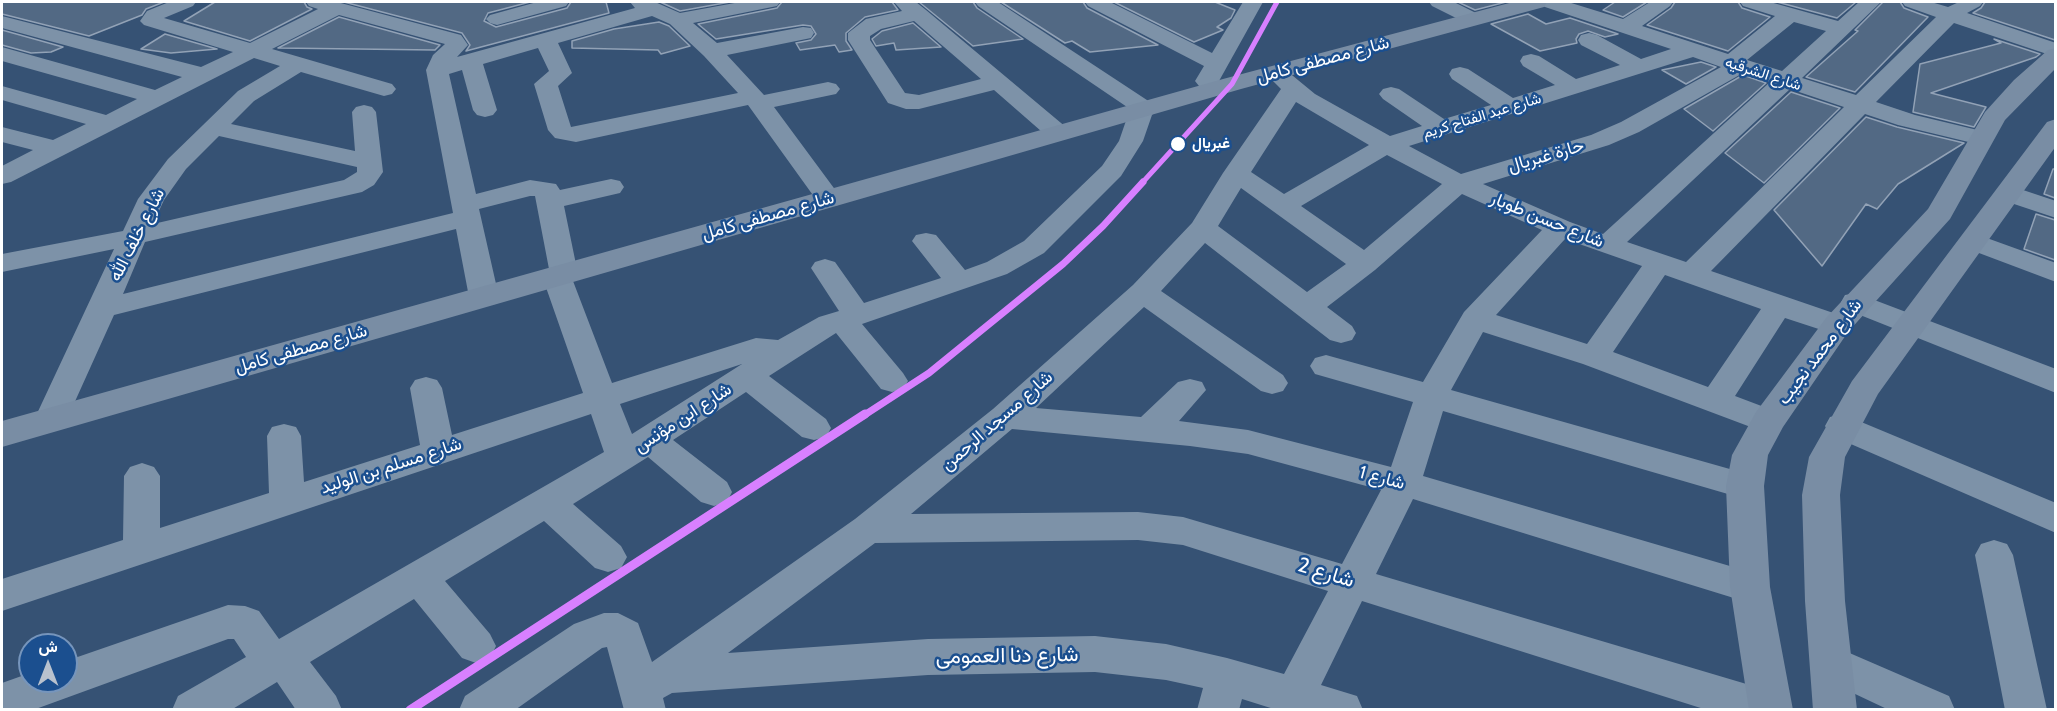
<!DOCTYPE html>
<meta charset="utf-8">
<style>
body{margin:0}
#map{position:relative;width:2057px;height:711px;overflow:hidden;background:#365274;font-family:Cabin,Vazirmatn,sans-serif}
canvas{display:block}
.frame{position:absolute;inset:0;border:3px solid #fff;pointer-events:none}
.north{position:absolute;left:18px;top:633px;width:60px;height:60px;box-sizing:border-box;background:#1b4f8f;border:2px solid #7695bc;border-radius:50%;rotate:0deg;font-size:16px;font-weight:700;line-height:24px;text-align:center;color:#fff}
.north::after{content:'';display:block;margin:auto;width:21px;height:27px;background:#b9c2ce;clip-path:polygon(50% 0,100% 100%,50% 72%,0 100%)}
</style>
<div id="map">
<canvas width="2057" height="711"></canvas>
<div class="frame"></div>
<div class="north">ش</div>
</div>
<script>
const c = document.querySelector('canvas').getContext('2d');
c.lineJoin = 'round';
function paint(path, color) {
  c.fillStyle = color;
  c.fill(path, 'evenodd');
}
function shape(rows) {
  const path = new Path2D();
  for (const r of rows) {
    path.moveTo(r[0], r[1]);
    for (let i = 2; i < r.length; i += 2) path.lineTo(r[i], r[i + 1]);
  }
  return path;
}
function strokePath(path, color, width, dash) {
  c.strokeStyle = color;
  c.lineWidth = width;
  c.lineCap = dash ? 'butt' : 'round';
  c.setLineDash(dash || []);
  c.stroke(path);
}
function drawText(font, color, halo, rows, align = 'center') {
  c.font = font + ' Cabin,Vazirmatn,sans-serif';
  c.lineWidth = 5;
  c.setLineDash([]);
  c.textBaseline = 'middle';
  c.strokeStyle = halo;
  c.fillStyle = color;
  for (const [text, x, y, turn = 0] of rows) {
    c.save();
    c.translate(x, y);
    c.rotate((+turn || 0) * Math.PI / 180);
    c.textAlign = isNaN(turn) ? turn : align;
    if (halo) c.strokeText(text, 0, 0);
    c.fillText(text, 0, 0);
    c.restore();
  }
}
const building = shape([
 [2,2,164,2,146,9,142,15,89,36,2,14,2,2],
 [215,2,304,2,307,7,312,9,250,41,184,21,215,2],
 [344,2,530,2,488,13,484,21,496,27,567,8,571,2,606,2,609,13,466,51,470,45,462,33,344,2],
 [660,2,730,2,680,11,660,2],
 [782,2,892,2,898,10,865,17,846,33,846,41,852,50,839,52,835,45,800,50,796,43,811,40,816,34,811,26,803,25,716,39,698,24,777,8,782,2],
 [919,2,973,2,977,8,1023,39,973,46,919,2],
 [1001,2,1083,2,1087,8,1158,45,1090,52,1072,41,1065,43,1001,2],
 [1114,2,1215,2,1235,10,1231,18,1217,27,1223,30,1194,42,1114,2],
 [1458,2,1506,2,1475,10,1458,2],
 [1615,2,1647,2,1623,17,1603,10,1615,2],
 [1675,2,1738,2,1742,8,1770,17,1728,51,1647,25,1671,8,1675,2],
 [1777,2,1856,2,1837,18,1777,2],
 [1883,2,1900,2,1904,8,1928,17,1855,92,1806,77,1858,31,1855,30,1883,2],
 [1985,2,2055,2,2055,40,1973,13,1981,8,1985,2],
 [1528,14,1546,24,1570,18,1618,34,1605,37,1588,31,1579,34,1576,39,1577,43,1540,51,1491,24,1528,14],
 [339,17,440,45,435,50,278,48,339,17],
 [659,22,669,26,690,46,661,54,658,50,572,48,572,41,614,29,659,22],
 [913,23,941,47,896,50,894,43,876,46,872,39,882,31,913,23],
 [2,30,63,47,51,52,31,53,2,45,2,30],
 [165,34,217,49,171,53,141,49,165,34],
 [1994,39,2040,54,2036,57,1931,93,1986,107,1974,127,1913,112,1920,64,2001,43,1994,39],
 [1701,62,1716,67,1686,84,1662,70,1701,62],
 [1743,75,1766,83,1713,131,1684,109,1743,75],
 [1791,92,1840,108,1764,183,1725,153,1791,92],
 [1866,117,1897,127,1964,143,1898,184,1877,209,1866,204,1822,266,1774,210,1866,117],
 [2053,169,2055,169,2055,198,2044,194,2053,169],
 [2036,214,2055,220,2055,260,2024,249,2036,214]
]);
const street = shape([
 [169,2,196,2,193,6,164,18,250,43,318,9,309,6,306,2,337,2,461,35,468,45,457,57,635,8,630,2,655,2,680,13,740,2,780,2,777,6,693,23,717,43,803,27,811,28,814,33,811,38,727,55,764,95,828,82,836,84,840,89,836,94,774,107,842,199,838,205,829,207,820,205,748,105,576,142,555,138,548,130,534,84,549,71,538,48,483,64,497,110,493,115,485,117,477,115,473,110,462,70,449,74,476,194,530,180,556,184,560,190,611,179,620,181,624,187,620,193,564,206,578,274,573,281,612,383,756,338,778,340,819,317,839,311,811,268,815,262,825,259,835,262,864,303,941,278,912,241,916,235,926,233,936,235,965,270,987,262,1024,241,1102,166,1119,141,1130,109,978,6,975,2,998,2,1153,104,1157,109,1152,115,1143,141,1121,176,1044,253,1007,274,862,324,903,373,908,381,903,389,892,392,881,389,836,333,769,376,826,419,831,428,826,437,814,440,802,437,746,392,673,440,727,482,732,492,727,502,714,506,701,502,648,457,573,504,621,546,627,557,621,568,608,572,595,568,544,521,445,581,490,634,496,646,490,658,476,663,462,658,414,599,310,662,336,696,342,710,296,710,277,682,231,710,172,710,178,696,246,657,234,639,228,639,33,710,2,710,2,683,30,673,30,681,66,681,66,661,228,605,245,606,259,611,279,639,604,452,591,414,2,611,2,579,123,540,124,476,130,467,142,463,154,467,160,476,160,528,269,493,267,436,272,427,284,424,296,427,301,436,304,482,420,445,410,388,415,380,426,377,437,380,442,388,452,435,583,393,542,276,549,269,535,196,530,196,479,209,499,297,495,304,484,306,473,304,469,297,456,229,114,315,63,428,51,432,39,428,34,420,114,249,2,272,2,254,123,231,138,199,168,159,238,91,280,66,254,58,11,182,2,184,2,166,33,150,2,142,2,127,53,140,86,124,2,100,2,86,106,115,137,99,2,61,2,47,155,90,182,77,2,28,2,16,201,67,233,52,144,25,140,21,147,11,169,2],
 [339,15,445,44,433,55,426,70,453,213,123,294,145,242,362,192,374,185,383,172,376,112,372,107,364,105,356,107,352,112,355,151,231,124,254,101,301,72,384,96,392,94,396,89,392,84,272,49,339,15],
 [652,16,670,24,704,56,738,93,571,127,558,86,572,73,558,43,652,16],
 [219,136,357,167,357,172,344,180,153,224,164,200,186,169,219,136],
 [742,364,632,434,620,404,742,364],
 [537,2,569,2,566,6,497,25,490,23,486,19,490,15,537,2],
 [894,2,916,2,926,10,1067,128,1070,133,1067,138,1058,140,1049,138,994,90,919,109,906,109,888,103,848,40,848,33,866,19,902,11,894,2],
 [914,21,981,79,919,95,905,93,870,40,870,36,881,29,914,21],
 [1085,2,1110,2,1212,53,1243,2,1263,2,1219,81,1215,86,1207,88,1199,86,1195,81,1204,66,1088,6,1085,2],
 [1429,2,1454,2,1480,15,1484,19,1480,23,1473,25,1466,23,1432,6,1429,2],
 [1539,2,1568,2,1623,19,1650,2,1673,2,1670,6,1642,26,1728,54,1775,16,1743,6,1740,2,1770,2,1838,21,1859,2,1881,2,1802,78,1856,95,1936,17,1905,6,1902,2,1931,2,1948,7,1959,2,1983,2,1980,6,1967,13,2056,43,2056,57,1954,23,1876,102,1915,115,1990,133,1993,138,1990,143,1981,145,1898,125,1865,114,1711,271,1848,318,1852,325,1848,332,1837,335,1785,318,1735,396,1780,413,1785,421,1780,429,1768,433,1756,429,1583,364,1483,332,1451,390,1758,477,1763,486,1758,495,1745,499,1443,411,1423,476,1764,576,1769,587,1764,598,1750,603,1413,499,1376,574,1770,691,1785,696,1791,710,1707,710,1362,601,1321,685,1357,696,1363,710,1277,710,1242,699,1239,710,1197,710,1203,688,1166,680,1095,672,928,675,672,693,663,698,666,710,624,710,607,647,602,648,515,710,459,710,465,696,574,624,604,613,618,613,638,623,652,662,855,519,993,409,1133,285,1192,223,1223,173,1281,89,1268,76,1271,71,1279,69,1287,71,1315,94,1390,136,1422,126,1383,99,1379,94,1383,89,1391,87,1399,89,1444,119,1491,105,1452,79,1449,74,1452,69,1460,67,1468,69,1513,98,1555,85,1523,66,1520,61,1523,56,1531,54,1539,56,1576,79,1620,65,1581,45,1578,40,1581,35,1589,33,1597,35,1641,59,1671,49,1542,6,1539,2],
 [1794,22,1826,31,1782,71,1747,60,1794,22],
 [1693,57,1721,67,1621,122,1591,135,1461,174,1409,146,1693,57],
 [1743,73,1770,82,1603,234,1570,222,1483,184,1609,145,1639,132,1743,73],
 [1790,89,1844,107,1686,262,1627,242,1790,89],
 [1296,102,1369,145,1284,194,1251,172,1296,102],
 [1387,155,1442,184,1364,250,1301,206,1387,155],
 [1241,188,1346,264,1307,292,1218,226,1241,188],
 [1462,194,1542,230,1464,312,1423,382,1326,355,1315,358,1310,366,1315,374,1413,402,1391,467,1248,430,1179,421,1206,390,1202,382,1190,379,1178,382,1141,417,1036,408,1144,307,1261,391,1272,394,1283,391,1288,383,1283,375,1161,291,1205,243,1330,340,1341,343,1352,340,1356,333,1352,326,1327,307,1375,270,1462,194],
 [1565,239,1642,266,1587,344,1496,315,1565,239],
 [1665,275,1761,309,1708,387,1613,352,1665,275],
 [1012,429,1190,446,1248,454,1381,490,1342,564,1183,517,1138,512,911,514,1012,429],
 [1138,540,1183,545,1328,591,1284,674,1227,658,1166,644,1095,636,928,639,728,653,875,543,1138,540],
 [2008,185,2056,201,2056,218,1999,199,1995,193,1999,187,2008,185],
 [1973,233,2056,263,2056,282,1963,247,1959,241,1963,235,1973,233],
 [1856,293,2056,369,2056,393,1845,309,1841,302,1845,295,1856,293],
 [1842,414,2056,503,2056,533,1830,435,1825,426,1830,417,1842,414],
 [1994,540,2007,544,2013,555,2047,710,2005,710,1975,555,1981,544,1994,540],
 [1831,645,1949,696,1955,710,1889,710,1817,676,1811,663,1817,650,1831,645]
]);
const secondary = shape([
 [1513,2,1547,2,1544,7,1241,89,2,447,2,421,1223,79,1513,2],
 [2056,48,2056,68,2005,120,1950,219,1848,332,1783,427,1768,455,1764,486,1770,587,1793,710,1749,710,1730,587,1726,486,1732,455,1756,412,1826,318,1928,209,1985,112,2014,80,2048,50,2056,48],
 [2056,119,2056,146,1878,394,1845,457,1840,495,1845,601,1857,710,1813,710,1805,601,1802,495,1809,457,1852,381,2047,122,2056,119]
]);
const rail1Far2 = shape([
 [1142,183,1232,84,1277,2]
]);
const rail1Far1 = shape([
 [863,416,929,373,1063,264,1103,226,1143,182]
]);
const rail1 = shape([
 [410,710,865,414]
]);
const markers = [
 [1178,144,8,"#fff"]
];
const farStreetnames = [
 ["شارع الشرقيه",1763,74,18],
 ["شارع عبد الفتاح كريم",1482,116,-17]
];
const farStopnames = [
 ["غبريال",1192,144]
];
const streetNames = [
 ["شارع مصطفى كامل",1323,60,-15],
 ["حارة غبريال",1546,156,-16],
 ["شارع مصطفى كامل",768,216,-16],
 ["شارع حسن طوبار",1547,220,22],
 ["شارع خلف الله",137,235,-63],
 ["شارع مصطفى كامل",301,349,-16],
 ["شارع محمد نجيب",1820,352,-53],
 ["شارع ابن مؤنس",683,418,-33],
 ["شارع مسجد الرحمن",997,421,-41],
 ["شارع مسلم بن الوليد",391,466,-18],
 ["شارع 1",1382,478,15]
];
const nearStreetnames = [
 ["شارع 2",1326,573,17],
 ["شارع دنا العمومى",1007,656,-1]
];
paint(building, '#526984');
strokePath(building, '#92a2b6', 1.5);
paint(street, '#7d92a8');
paint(secondary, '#798da4');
strokePath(rail1Far2, '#d880ff', 5);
strokePath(rail1Far1, '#d880ff', 7);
strokePath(rail1, '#d880ff', 9);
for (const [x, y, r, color] of markers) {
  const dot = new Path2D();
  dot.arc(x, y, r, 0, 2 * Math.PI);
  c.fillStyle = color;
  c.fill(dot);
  strokePath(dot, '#1b4f8f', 2);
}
drawText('15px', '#fff', '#1b4f8f', farStreetnames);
drawText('bold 15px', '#fff', '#1b4f8f', farStopnames, 'left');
drawText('18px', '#fff', '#1b4f8f', streetNames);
drawText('21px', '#fff', '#1b4f8f', nearStreetnames);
</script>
